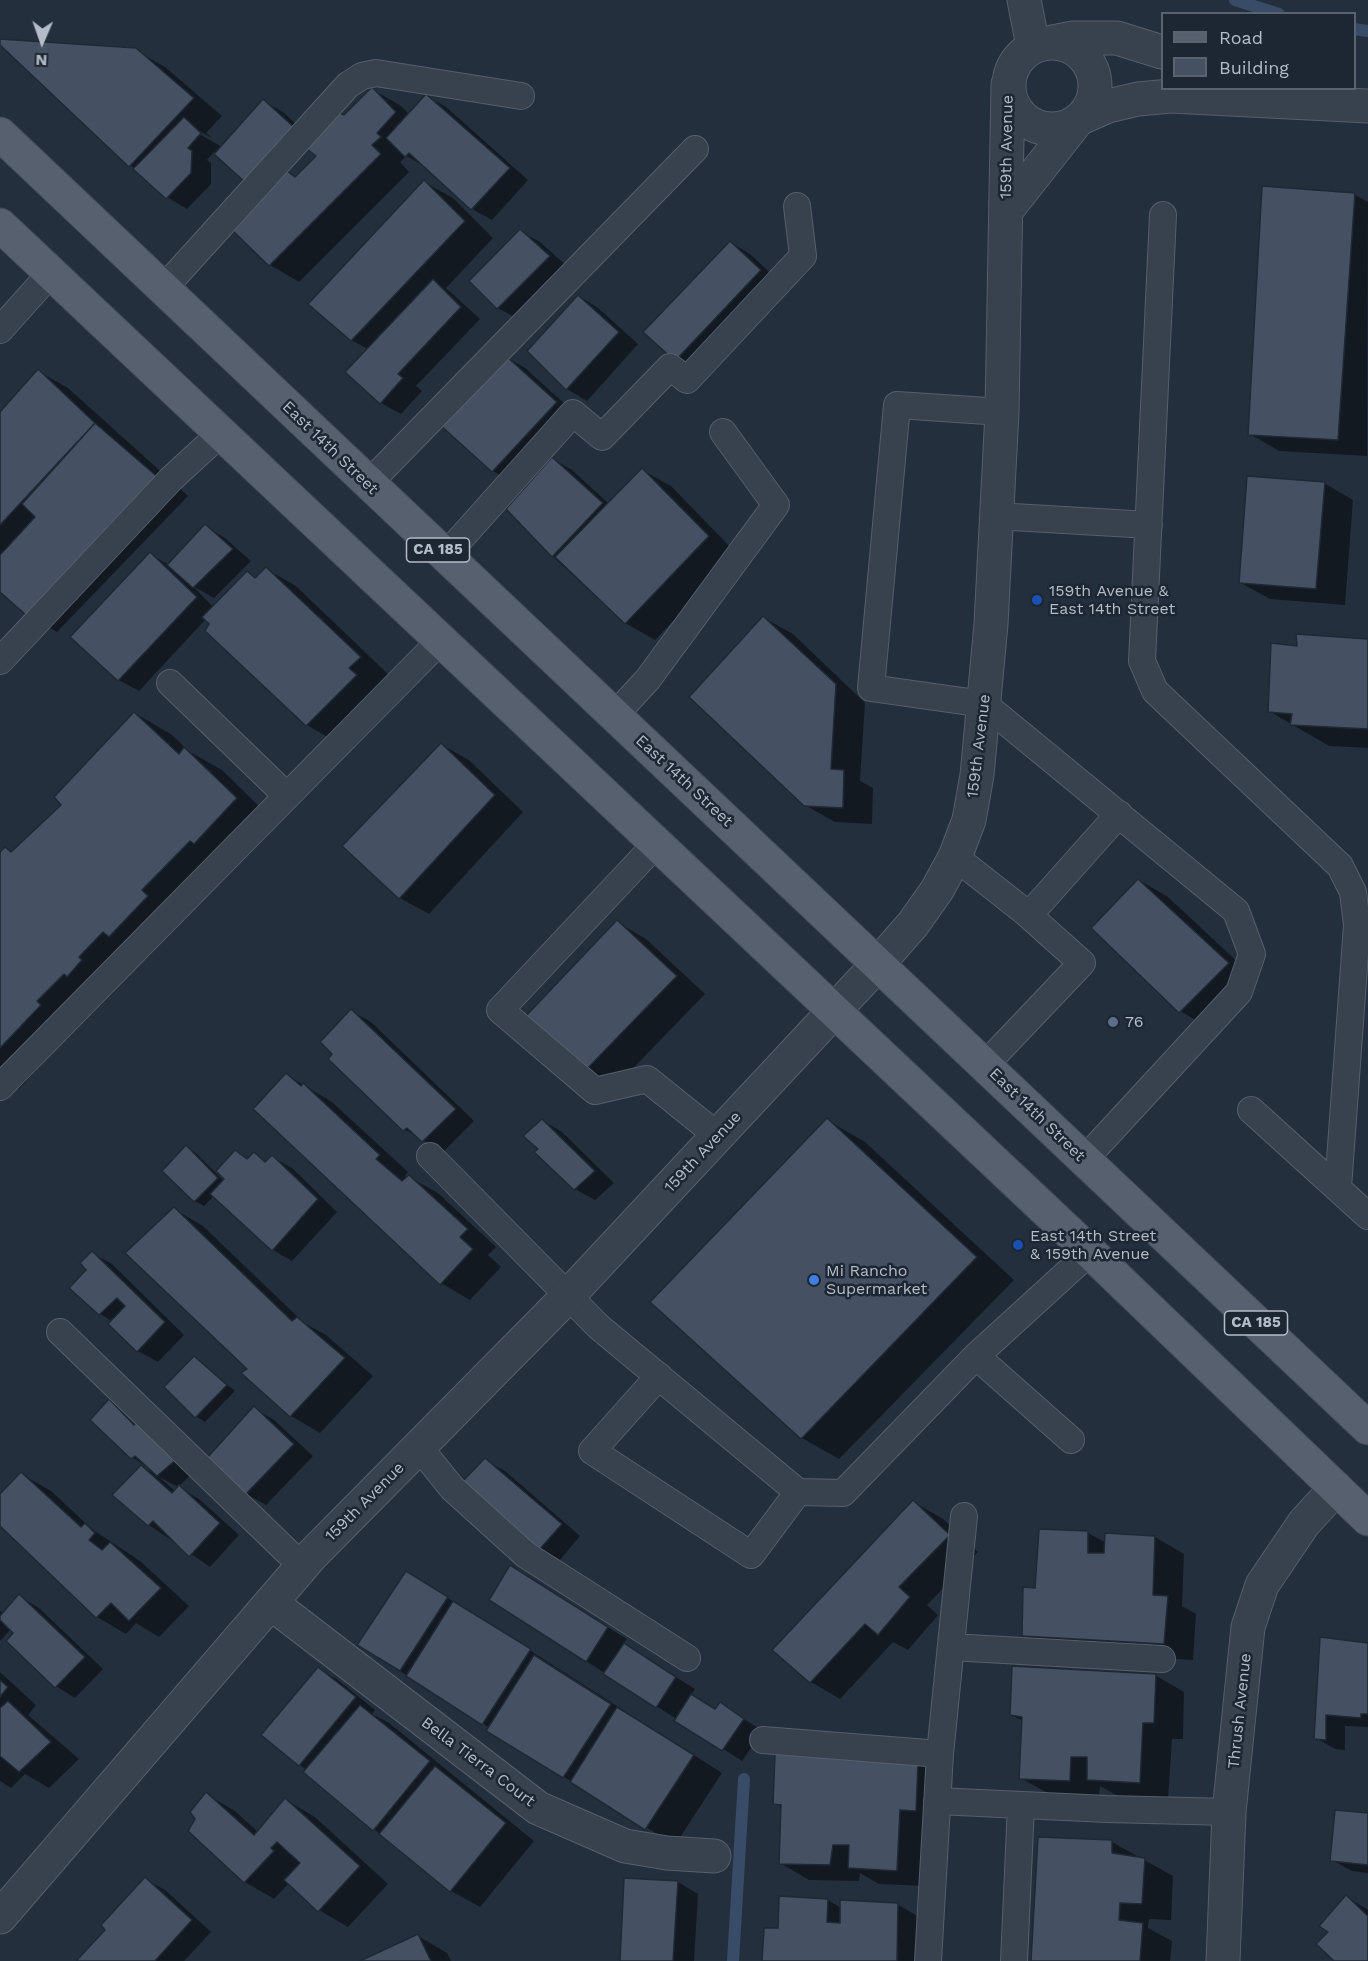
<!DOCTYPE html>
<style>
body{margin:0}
#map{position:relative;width:1368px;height:1961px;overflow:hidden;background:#242f3e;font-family:"Work Sans",sans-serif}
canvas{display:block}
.legend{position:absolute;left:1161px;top:12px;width:195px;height:78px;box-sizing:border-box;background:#1d2633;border:2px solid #59626f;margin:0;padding:8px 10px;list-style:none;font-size:18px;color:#b4bcc9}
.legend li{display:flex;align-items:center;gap:12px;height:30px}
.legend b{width:30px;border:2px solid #59626f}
.north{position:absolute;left:12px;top:12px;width:60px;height:60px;-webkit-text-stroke:4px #1d2633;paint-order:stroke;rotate:182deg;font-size:16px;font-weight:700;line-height:24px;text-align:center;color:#b4bcc9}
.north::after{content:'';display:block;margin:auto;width:21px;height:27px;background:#b4bcc9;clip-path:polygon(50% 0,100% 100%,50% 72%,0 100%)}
</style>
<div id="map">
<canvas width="1368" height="1961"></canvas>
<ul class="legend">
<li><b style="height:8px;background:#56606e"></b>Road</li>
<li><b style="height:16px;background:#455162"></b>Building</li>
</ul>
<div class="north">N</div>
</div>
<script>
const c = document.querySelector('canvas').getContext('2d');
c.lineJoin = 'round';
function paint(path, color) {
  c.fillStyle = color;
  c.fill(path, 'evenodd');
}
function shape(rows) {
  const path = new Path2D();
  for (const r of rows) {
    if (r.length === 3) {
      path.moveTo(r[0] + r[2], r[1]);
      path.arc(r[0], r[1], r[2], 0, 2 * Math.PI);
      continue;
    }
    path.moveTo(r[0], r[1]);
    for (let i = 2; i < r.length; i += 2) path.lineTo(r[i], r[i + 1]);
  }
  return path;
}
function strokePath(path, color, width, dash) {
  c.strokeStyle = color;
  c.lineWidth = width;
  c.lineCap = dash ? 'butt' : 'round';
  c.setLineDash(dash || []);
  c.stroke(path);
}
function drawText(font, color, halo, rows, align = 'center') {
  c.font = font + ' "Work Sans",sans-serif';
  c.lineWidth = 5;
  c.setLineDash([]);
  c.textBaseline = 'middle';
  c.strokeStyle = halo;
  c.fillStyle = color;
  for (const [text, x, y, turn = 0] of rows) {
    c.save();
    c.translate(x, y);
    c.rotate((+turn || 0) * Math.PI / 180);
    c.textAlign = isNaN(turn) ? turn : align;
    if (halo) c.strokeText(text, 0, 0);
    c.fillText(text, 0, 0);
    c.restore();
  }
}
const shadow = shape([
 [0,40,135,50,165,67,222,116,206,133,212,138,199,131,198,133,222,147,263,101,283,112,315,142,372,89,401,106,409,114,426,96,446,107,528,180,492,220,472,209,425,167,407,156,400,162,409,172,299,282,270,265,235,231,268,194,247,182,214,152,207,160,211,163,211,184,187,209,167,197,130,165],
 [308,148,318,156,296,177,287,172],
 [424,182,453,198,493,238,446,288,480,319,416,386,422,391,401,414,381,403,368,349,351,340],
 [1355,195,1368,202,1367,456,1279,451,1250,434],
 [520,231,540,242,569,268,518,319,498,308],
 [730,242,750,254,780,282,696,371,676,360],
 [579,296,598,308,638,344,587,401,567,389,529,351],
 [506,357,525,368,576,414,512,482,493,471],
 [38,371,68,388,188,496,57,632,28,615,0,590,0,415],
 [553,459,572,470,609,504,642,470,671,486,737,554,655,640,625,623,552,556],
 [1324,483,1353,500,1345,605,1270,599,1241,583],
 [205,526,225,538,251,561,214,598,193,586,213,607,247,573,256,578,266,569,296,586,389,675,377,686,385,693,336,742,307,725,206,619,139,691,119,680,150,554,169,565],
 [764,618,793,634,865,703,860,781,873,788,872,824,835,822,805,805],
 [1368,640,1368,748,1329,746,1269,711],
 [135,713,172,735,190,752,222,770,274,821,148,957,141,953,73,1024,77,1027,19,1089,14,1086,0,1101,0,855,12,853,63,805],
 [441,744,470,761,523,812,429,914,400,898],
 [1139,880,1168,897,1257,980,1209,1028,1180,1011],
 [617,922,646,939,705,994,612,1090,583,1073],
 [351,1011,371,1022,474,1121,443,1152,404,1129,334,1054],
 [287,1075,332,1102,408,1172,405,1176,407,1179,409,1177,438,1193,496,1247,488,1255,501,1267,470,1300,441,1283],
 [542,1120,562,1132,614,1183,595,1200,575,1189,536,1152,541,1149],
 [827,1120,865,1142,1014,1280,839,1459,802,1438],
 [186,1147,196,1153,224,1181,236,1152,249,1159,254,1154,267,1162,272,1157,292,1168,337,1212,292,1261,273,1250,214,1196,204,1206,195,1201],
 [174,1209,203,1226,304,1323,326,1335,373,1376,320,1433,291,1416,249,1369],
 [92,1253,112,1264,184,1335,158,1362,138,1351,110,1324,112,1321,100,1314,71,1288,89,1270],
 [194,1357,235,1391,205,1422,196,1416],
 [109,1401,129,1413,196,1470,178,1487,159,1477,175,1491,179,1487,199,1499,239,1535,210,1567,149,1525,141,1467,160,1476,132,1457],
 [254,1408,274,1420,313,1456,266,1505,246,1494],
 [485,1460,505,1471,580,1536,560,1560,540,1548],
 [21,1474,51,1491,92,1529,140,1561,189,1606,159,1637,136,1623,126,1634,97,1617,0,1524,0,1496],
 [914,1502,943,1519,978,1552,927,1605,938,1615,908,1650,893,1642,840,1699,811,1682],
 [1040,1531,1088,1533,1106,1543,1155,1537,1184,1554,1182,1606,1196,1614,1193,1660,1052,1652,1023,1635,1037,1589],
 [530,1579,627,1639,623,1644,695,1689,690,1696,716,1711,720,1704,763,1731,742,1761,586,1661],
 [426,1584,722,1773,675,1845,488,1730,490,1728,359,1645],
 [19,1596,39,1608,103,1669,75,1698,56,1686,11,1629,0,1641,0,1611,4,1614],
 [1321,1639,1368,1644,1368,1727,1345,1726,1345,1750,1335,1749,1316,1738],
 [319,1669,338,1680,375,1710,372,1714,389,1723,534,1841,480,1907,451,1891,374,1829,300,1765],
 [0,1672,36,1705,28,1715,79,1759,49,1788,25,1774,11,1788,0,1781],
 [1155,1675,1184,1692,1183,1739,1172,1739,1168,1799,1118,1796,1100,1786,1099,1797,1050,1794,1020,1778,1023,1721,1011,1715],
 [918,1763,947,1780,926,1886,879,1884,860,1873,859,1881,809,1880,780,1863,782,1807,775,1803],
 [206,1794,235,1811,258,1832,286,1800,315,1817,388,1884,348,1927,319,1910,289,1883,274,1899,245,1882,190,1831],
 [1368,1815,1368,1873,1352,1871,1332,1860],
 [1112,1842,1173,1876,1171,1920,1149,1919,1148,1928,1172,1941,1170,1961,1032,1961],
 [145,1879,165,1890,211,1932,184,1961,78,1961,107,1930],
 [678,1882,698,1894,694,1961,621,1961],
 [1347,1897,1368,1910,1368,1961,1336,1961,1330,1932],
 [781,1898,828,1900,841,1908,897,1904,926,1921,926,1961,763,1961,779,1930],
 [418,1936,447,1953,451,1961,363,1961]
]);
const stream = shape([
 [1235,0,1279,14],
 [1354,29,1368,31],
 [733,1961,744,1779]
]);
const building = shape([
 [0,39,136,48,194,98,129,167,0,45,0,39],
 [372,87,396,112,377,133,381,137,372,145,381,154,269,266,233,231,287,171,295,177,316,156,307,149,340,113,344,115,372,87],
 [426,94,510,168,471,210,409,153,405,157,386,138,426,94],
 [263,99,296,129,246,183,214,154,263,99],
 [184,117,201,133,188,148,192,151,191,173,166,199,133,169,184,117],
 [424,180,465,221,351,341,308,304,424,180],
 [1262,186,1355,193,1338,440,1248,435,1262,186],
 [520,229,550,256,497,309,469,281,520,229],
 [730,241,761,270,675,361,643,332,730,241],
 [433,279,461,307,398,374,403,378,380,404,345,372,433,279],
 [578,295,619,332,566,390,527,351,578,295],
 [505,355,557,402,492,472,439,424,505,355],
 [38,369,95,423,0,525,0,412,38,369],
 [95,423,160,479,27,616,0,592,0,555,35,517,22,504,95,423],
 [552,457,603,503,552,557,506,509,552,457],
 [642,468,709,536,625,624,555,557,642,468],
 [1247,476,1325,482,1316,589,1239,583,1247,476],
 [205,524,233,549,193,588,167,565,205,524],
 [150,552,197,597,118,681,70,637,150,552],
 [266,567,361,657,349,668,357,675,306,726,205,631,209,624,202,617,247,571,255,578,266,567],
 [763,616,836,684,831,769,844,770,843,808,804,806,689,697,763,616],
 [1296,634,1368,639,1368,729,1290,725,1292,714,1268,712,1271,643,1297,646,1296,634],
 [134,712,179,754,184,747,237,798,194,844,190,841,142,890,148,896,109,937,103,932,79,957,82,960,67,977,64,974,37,1001,41,1005,0,1048,0,852,5,847,11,852,61,805,54,797,134,712],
 [441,743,495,795,399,899,342,846,441,743],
 [1138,879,1229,963,1179,1013,1091,928,1138,879],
 [617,920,677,976,582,1074,523,1019,617,920],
 [351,1009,456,1109,422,1142,407,1128,403,1131,328,1059,332,1054,320,1042,351,1009],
 [286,1073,301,1086,303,1083,380,1155,376,1159,402,1181,409,1175,468,1229,460,1237,473,1249,440,1285,253,1109,286,1073],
 [827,1118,977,1257,801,1439,650,1302,827,1118],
 [542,1119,595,1171,574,1190,534,1152,538,1149,523,1136,542,1119],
 [186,1145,218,1178,194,1202,162,1171,186,1145],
 [235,1150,247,1159,254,1152,265,1162,272,1155,318,1199,272,1251,210,1194,224,1179,216,1171,235,1150],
 [174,1207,292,1321,297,1317,345,1358,290,1417,241,1373,247,1369,125,1253,174,1207],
 [92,1251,165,1322,137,1352,108,1324,125,1306,117,1298,99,1315,69,1288,86,1270,80,1263,92,1251],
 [194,1356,227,1385,195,1418,164,1387,194,1356],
 [109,1399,134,1425,139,1420,178,1458,157,1476,135,1456,131,1459,90,1420,109,1399],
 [254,1406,294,1444,245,1495,207,1458,254,1406],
 [485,1458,562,1524,539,1550,463,1481,485,1458],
 [141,1465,172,1493,179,1485,220,1523,189,1557,153,1521,148,1526,112,1495,141,1465],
 [21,1472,81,1527,85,1523,95,1533,89,1540,102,1550,110,1542,161,1588,129,1621,111,1603,96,1618,0,1526,0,1494,21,1472],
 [913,1500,950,1535,899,1587,910,1597,878,1635,865,1624,810,1683,772,1650,913,1500],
 [1039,1529,1088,1531,1088,1553,1104,1553,1105,1533,1155,1536,1153,1595,1168,1596,1164,1644,1022,1636,1023,1587,1035,1588,1039,1529],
 [510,1565,608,1627,586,1662,489,1600,510,1565],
 [406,1571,448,1597,400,1671,357,1645,406,1571],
 [19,1594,85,1657,55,1688,6,1641,13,1633,0,1620,0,1616,19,1594],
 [453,1601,531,1649,482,1725,406,1676,453,1601],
 [1320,1637,1368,1643,1368,1714,1361,1714,1361,1718,1326,1715,1326,1740,1314,1739,1320,1637],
 [624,1643,676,1677,656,1708,603,1674,624,1643],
 [534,1655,611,1704,563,1778,486,1731,534,1655],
 [1012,1666,1156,1674,1154,1723,1143,1723,1140,1783,1087,1780,1087,1757,1071,1757,1070,1781,1019,1779,1022,1717,1010,1715,1012,1666],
 [318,1667,356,1697,299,1766,261,1735,318,1667],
 [0,1680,8,1687,0,1697,0,1680],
 [691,1694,715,1709,720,1702,744,1719,722,1751,674,1721,691,1694],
 [8,1701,51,1742,19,1772,0,1756,0,1708,8,1701],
 [360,1705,430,1761,373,1831,303,1772,360,1705],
 [617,1707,694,1755,645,1830,570,1782,617,1707],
 [775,1754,918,1762,916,1811,900,1810,897,1871,848,1868,849,1845,833,1845,830,1865,779,1864,781,1805,773,1804,775,1754],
 [435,1766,506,1823,450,1892,379,1834,435,1766],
 [206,1792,254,1835,285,1798,360,1866,318,1912,284,1880,300,1863,277,1842,271,1848,274,1851,244,1883,188,1831,195,1819,190,1812,206,1792],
 [1335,1810,1368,1813,1368,1865,1330,1861,1335,1810],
 [1038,1837,1112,1840,1112,1853,1145,1858,1142,1904,1120,1903,1119,1920,1143,1923,1140,1961,1031,1961,1038,1837],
 [145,1877,192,1920,155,1961,76,1961,105,1930,101,1925,145,1877],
 [624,1878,678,1881,673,1961,620,1961,624,1878],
 [1346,1895,1368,1916,1368,1961,1334,1961,1316,1944,1328,1932,1319,1926,1346,1895],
 [779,1896,828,1899,827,1922,840,1923,840,1900,898,1903,897,1961,762,1961,764,1928,778,1928,779,1896],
 [418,1934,431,1961,360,1961,418,1934]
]);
const service = shape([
 [1163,215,1142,661,1155,691,1340,866,1353,892,1357,925,1338,1188],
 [163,289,348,85,362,76,376,73,521,96],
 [0,330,51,273],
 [1002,412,897,405,871,688,984,704,1236,911,1252,954,1239,992,1084,1160],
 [368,484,695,149],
 [996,516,1149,525],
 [445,556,573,413,602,437,670,367,687,380,803,256,797,206],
 [0,661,171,479,221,433],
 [170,683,287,796],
 [614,716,648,679,776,505,723,432],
 [656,844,500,1010,595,1091,647,1079,718,1136],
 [955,857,1025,912,1082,963,984,1066],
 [1029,915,1119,814],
 [0,1087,441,640],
 [1251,1110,1368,1216],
 [430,1156,599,1327,798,1492],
 [60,1332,302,1566],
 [976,1356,1071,1440],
 [659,1376,592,1451,751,1555,798,1492,843,1493,976,1356,1090,1252],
 [419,1447,452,1488,526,1555,687,1658],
 [951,1647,1162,1659],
 [763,1740,940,1754],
 [937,1801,1107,1809,1229,1812],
 [928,1961,940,1754,964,1516],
 [1014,1961,1021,1805]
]);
const minor = shape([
 [1024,0,1033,46],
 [1053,42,1073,38,1117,38,1162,52],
 [1052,86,43],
 [1083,117,1108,106,1138,99,1171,96,1368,106],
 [1006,211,1076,122],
 [878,964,913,924,937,890,955,857,969,820,977,775,991,624,1002,412,1008,84],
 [271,1603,538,1808,625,1846,667,1853,714,1856],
 [1223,1961,1229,1812,1248,1627,1262,1585,1304,1523,1336,1488]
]);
const tertiary = shape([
 [0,1917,311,1556,568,1296,878,964]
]);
const primary = shape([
 [0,134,1368,1428],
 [0,225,1090,1252,1368,1519]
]);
const markers = [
 [1037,600,6,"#1a4fb4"],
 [1113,1022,6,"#5c6f8a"],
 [1018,1245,6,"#1a4fb4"],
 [814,1280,6,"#3f7fe0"]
];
const shields = [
 [438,550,63],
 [1256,1323,63]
];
const shieldNames = [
 ["CA 185",438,550],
 ["CA 185",1256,1323]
];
const streetNames = [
 ["159th Avenue",1007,147,-89],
 ["East 14th Street",330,448,44],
 ["159th Avenue",979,746,-83],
 ["East 14th Street",684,781,43],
 ["East 14th Street",1037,1115,44],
 ["159th Avenue",703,1152,-47],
 ["159th Avenue",365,1502,-45],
 ["Thrush Avenue",1240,1711,-84],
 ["Bella Tierra Court",478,1762,37]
];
const poiNames = [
 ["159th Avenue &",1049,591],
 ["East 14th Street",1049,609],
 ["76",1125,1022],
 ["East 14th Street",1030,1236],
 ["& 159th Avenue",1030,1254],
 ["Mi Rancho",826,1271],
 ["Supermarket",826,1289]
];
paint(shadow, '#0007');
strokePath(stream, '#394c67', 12);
paint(building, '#455162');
strokePath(building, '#1f2835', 1.5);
strokePath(service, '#565f6c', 28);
strokePath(minor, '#565f6c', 35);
strokePath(tertiary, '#565f6c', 35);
strokePath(primary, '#414a57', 35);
strokePath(service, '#38414e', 26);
strokePath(minor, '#38414e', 33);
strokePath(tertiary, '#38414e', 33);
strokePath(primary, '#56606e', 33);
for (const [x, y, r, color] of markers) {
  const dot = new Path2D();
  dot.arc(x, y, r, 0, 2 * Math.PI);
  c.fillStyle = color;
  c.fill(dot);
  strokePath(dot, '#1d2633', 2);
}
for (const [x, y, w] of shields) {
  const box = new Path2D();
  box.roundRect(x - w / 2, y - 12, w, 24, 4.5);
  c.fillStyle = '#1d2633';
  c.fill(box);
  strokePath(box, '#b4bcc9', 1.5);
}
drawText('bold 15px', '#b4bcc9', null, shieldNames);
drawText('16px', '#b4bcc9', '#1d2633', streetNames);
drawText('16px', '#b4bcc9', '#1d2633', poiNames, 'left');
</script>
